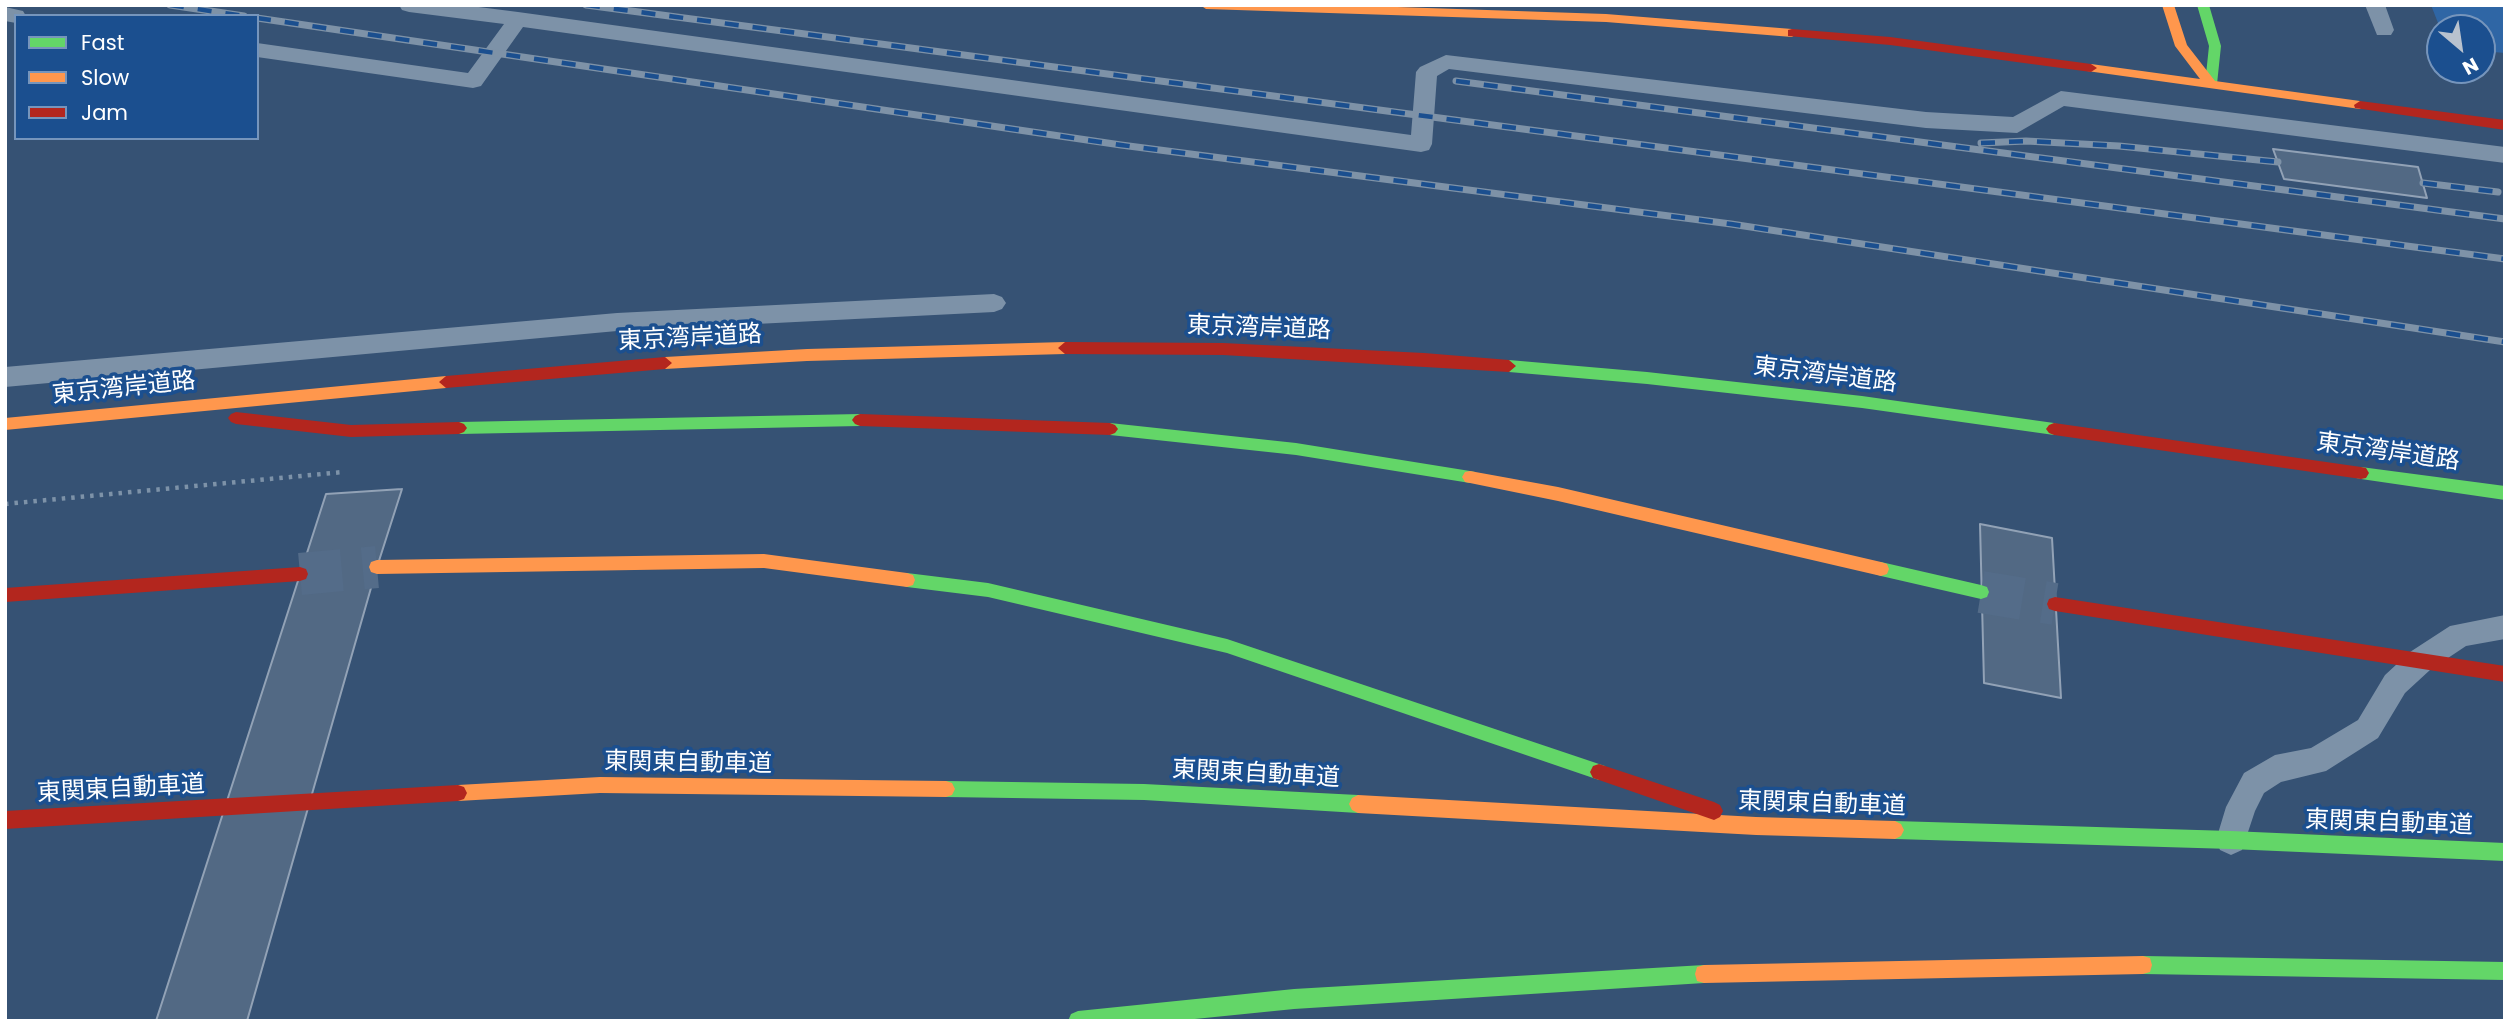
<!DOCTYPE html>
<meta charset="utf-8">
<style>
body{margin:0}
#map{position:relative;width:2510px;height:1026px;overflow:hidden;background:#365274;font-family:Poppins,sans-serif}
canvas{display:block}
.frame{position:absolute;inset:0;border:7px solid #fff;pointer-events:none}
.legend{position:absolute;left:14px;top:14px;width:245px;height:126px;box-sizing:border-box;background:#1b4f8f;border:2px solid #7695bc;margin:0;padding:9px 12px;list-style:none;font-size:21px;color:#fff}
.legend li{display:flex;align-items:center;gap:14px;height:35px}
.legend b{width:35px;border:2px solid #7695bc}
.north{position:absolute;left:2426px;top:14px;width:70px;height:70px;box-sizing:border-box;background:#1b4f8f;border:2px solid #7695bc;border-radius:50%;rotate:151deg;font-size:19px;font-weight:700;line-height:28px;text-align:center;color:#fff}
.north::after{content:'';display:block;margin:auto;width:24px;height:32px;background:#b9c2ce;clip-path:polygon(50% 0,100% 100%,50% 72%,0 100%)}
</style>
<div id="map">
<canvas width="2510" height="1026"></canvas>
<div class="frame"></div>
<ul class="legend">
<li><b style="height:9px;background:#63d668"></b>Fast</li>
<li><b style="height:9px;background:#ff974d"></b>Slow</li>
<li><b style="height:9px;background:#b3261e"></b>Jam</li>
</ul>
<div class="north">N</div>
</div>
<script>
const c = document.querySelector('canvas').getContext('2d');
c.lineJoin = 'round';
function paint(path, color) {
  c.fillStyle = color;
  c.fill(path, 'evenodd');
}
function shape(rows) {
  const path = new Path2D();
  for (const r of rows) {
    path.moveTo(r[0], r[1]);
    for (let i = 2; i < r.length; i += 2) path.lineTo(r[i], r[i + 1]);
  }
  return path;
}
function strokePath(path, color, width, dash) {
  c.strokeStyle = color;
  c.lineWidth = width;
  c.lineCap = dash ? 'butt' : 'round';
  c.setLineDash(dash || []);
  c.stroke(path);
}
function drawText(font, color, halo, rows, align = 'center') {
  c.font = font + ' Poppins,"Noto Sans JP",sans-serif';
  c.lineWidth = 7;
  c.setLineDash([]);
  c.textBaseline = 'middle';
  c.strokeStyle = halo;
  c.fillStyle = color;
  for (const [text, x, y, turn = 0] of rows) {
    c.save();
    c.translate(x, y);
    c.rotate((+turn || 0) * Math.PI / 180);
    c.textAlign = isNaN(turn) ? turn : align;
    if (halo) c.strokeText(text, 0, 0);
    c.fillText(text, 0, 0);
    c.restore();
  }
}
const green = shape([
 [2431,5,2505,5,2505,53,2482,51,2482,28,2440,28]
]);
const building = shape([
 [2273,149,2418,167,2427,198,2284,179,2273,149],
 [402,489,377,567,247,1021,156,1021,326,494,402,489],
 [1980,524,2052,538,2061,698,1984,683,1980,524]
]);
const highwayTunnel = shape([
 [300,574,377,567],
 [1981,592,2055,604]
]);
const path = shape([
 [5,504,343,472]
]);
const lane = shape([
 [399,5,463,5,518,12,1411,135,1416,72,1420,67,1446,55,1926,112,2013,117,2061,91,2505,147,2505,163,2064,106,2017,133,1926,128,1449,69,1437,76,1432,144,1429,150,1421,152,523,27,481,86,473,88,257,57,257,43,468,73,504,24,409,12,402,10,399,5],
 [2365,5,2385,5,2394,30,2391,35,2377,35,2365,5],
 [5,7,23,11,26,16,16,16,16,23,5,21,5,7],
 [994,294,1002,297,1006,303,1002,309,994,312,617,331,5,387,5,367,617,313,994,294],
 [2505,615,2505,639,2466,646,2430,670,2405,693,2378,738,2326,771,2281,782,2264,793,2255,811,2242,850,2231,855,2220,850,2216,840,2226,807,2244,773,2275,755,2311,748,2358,720,2385,675,2410,652,2450,626,2505,615]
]);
const fast = shape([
 [2197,5,2209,5,2221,46,2217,84,2211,88,2205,84,2209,46,2197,5],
 [1509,360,1647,372,1862,396,2054,423,2059,425,2062,429,2059,433,2054,435,1862,408,1647,384,1509,372,1502,366,1509,360],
 [860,414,865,416,868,420,865,424,860,426,459,434,454,432,451,428,454,424,459,422,860,414],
 [1110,423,1296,443,1470,471,1475,472,1478,477,1475,482,1470,483,1296,455,1110,435,1105,433,1102,429,1105,425,1110,423],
 [2361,467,2505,486,2505,500,2361,479,2356,478,2353,473,2356,468,2361,467],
 [1881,562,1981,585,1987,587,1989,592,1987,597,1981,599,1881,576,1875,574,1873,569,1875,564,1881,562],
 [907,573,988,583,1227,639,1599,764,1605,766,1608,772,1605,778,1599,780,1227,653,988,597,907,587,901,585,899,580,901,575,907,573],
 [946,781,1144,784,1358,795,1364,798,1367,804,1364,810,1358,813,1144,800,946,797,940,795,937,789,940,783,946,781],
 [1895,821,2231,831,2505,843,2505,861,2231,849,1895,839,1889,836,1886,830,1889,824,1895,821],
 [2143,956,2505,962,2505,980,2143,974,2136,972,2134,965,2136,958,2143,956],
 [1704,965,1711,967,1713,974,1711,981,1704,983,1294,1009,1175,1021,1068,1021,1071,1014,1078,1011,1294,989,1704,965]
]);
const slow = shape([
 [1200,5,1338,5,1606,14,1792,29,1798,33,1792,37,1606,22,1206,9,1200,5],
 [2162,5,2174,5,2187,45,2215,81,2360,101,2366,105,2360,109,2087,71,2085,68,2091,64,2200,79,2175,46,2162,5],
 [1065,342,1072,348,1065,354,807,361,665,369,658,363,665,357,807,349,1065,342],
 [446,376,453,382,446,388,5,430,5,418,446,376],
 [1470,471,1558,487,1881,562,1887,564,1889,569,1887,574,1881,576,1558,501,1470,483,1465,482,1462,477,1465,472,1470,471],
 [764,554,907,573,913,575,915,580,913,585,907,587,764,568,377,574,371,572,369,567,371,562,377,560,764,554],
 [600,777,946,781,952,783,955,789,952,795,946,797,600,793,458,801,452,799,449,793,452,787,458,785,600,777],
 [1358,795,1756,817,1895,821,1901,824,1904,830,1901,836,1895,839,1756,835,1358,813,1352,810,1349,804,1352,798,1358,795],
 [2143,956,2150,958,2152,965,2150,972,2143,974,1704,983,1697,981,1695,974,1697,967,1704,965,2143,956]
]);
const jam = shape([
 [1792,29,1890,37,2091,64,2097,68,2091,72,1890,45,1788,36,1788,30,1792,29],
 [2360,101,2505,120,2505,130,2355,108,2354,105,2360,101],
 [1065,342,1223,343,1424,353,1509,360,1516,366,1509,372,1223,355,1065,354,1058,348,1065,342],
 [665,357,672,363,665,369,446,388,439,382,446,376,665,357],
 [236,412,351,425,459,422,464,424,467,428,464,432,459,434,351,437,236,424,231,422,228,418,231,414,236,412],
 [860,414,1110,423,1115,425,1118,429,1115,433,1110,435,860,426,855,424,852,420,855,416,860,414],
 [2054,423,2361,467,2366,468,2369,473,2366,478,2361,479,2054,435,2049,433,2046,429,2049,425,2054,423],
 [300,567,306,569,308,574,306,579,300,581,5,602,5,588,300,567],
 [2055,597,2505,666,2505,682,2055,611,2049,609,2047,604,2049,599,2055,597],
 [1599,764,1714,802,1720,805,1723,811,1720,817,1714,820,1599,780,1593,778,1590,772,1593,766,1599,764],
 [458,785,464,787,467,793,464,799,458,801,5,829,5,811,458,785]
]);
const rail = shape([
 [170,5,244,16],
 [586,5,2505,259],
 [257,18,1121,145,1731,224,2505,342],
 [1456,81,2505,219],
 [1981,143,2026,141,2119,146,2278,162],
 [2423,183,2498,192]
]);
const streetNames = [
 ["東京湾岸道路",1259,329,2],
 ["東京湾岸道路",690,339,-3],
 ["東京湾岸道路",1825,376,7],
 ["東京湾岸道路",124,389,-6],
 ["東京湾岸道路",2388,453,8],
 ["東関東自動車道",688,764,1],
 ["東関東自動車道",1256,775,3],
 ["東関東自動車道",121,790,-3],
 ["東関東自動車道",1822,805,2],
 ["東関東自動車道",2389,824,2]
];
paint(green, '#2f66a5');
paint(building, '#526984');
strokePath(building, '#92a2b6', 2);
strokePath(highwayTunnel, '#546c89', 42, [42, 21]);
strokePath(path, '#7d92a8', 4.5, [3.5, 6]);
paint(lane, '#7d92a8');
paint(fast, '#63d668');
paint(slow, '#ff974d');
paint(jam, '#b3261e');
strokePath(rail, '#7e92a7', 7);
strokePath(rail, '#1b4f8f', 4.5, [14]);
drawText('24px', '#fff', '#1b4f8f', streetNames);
</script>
